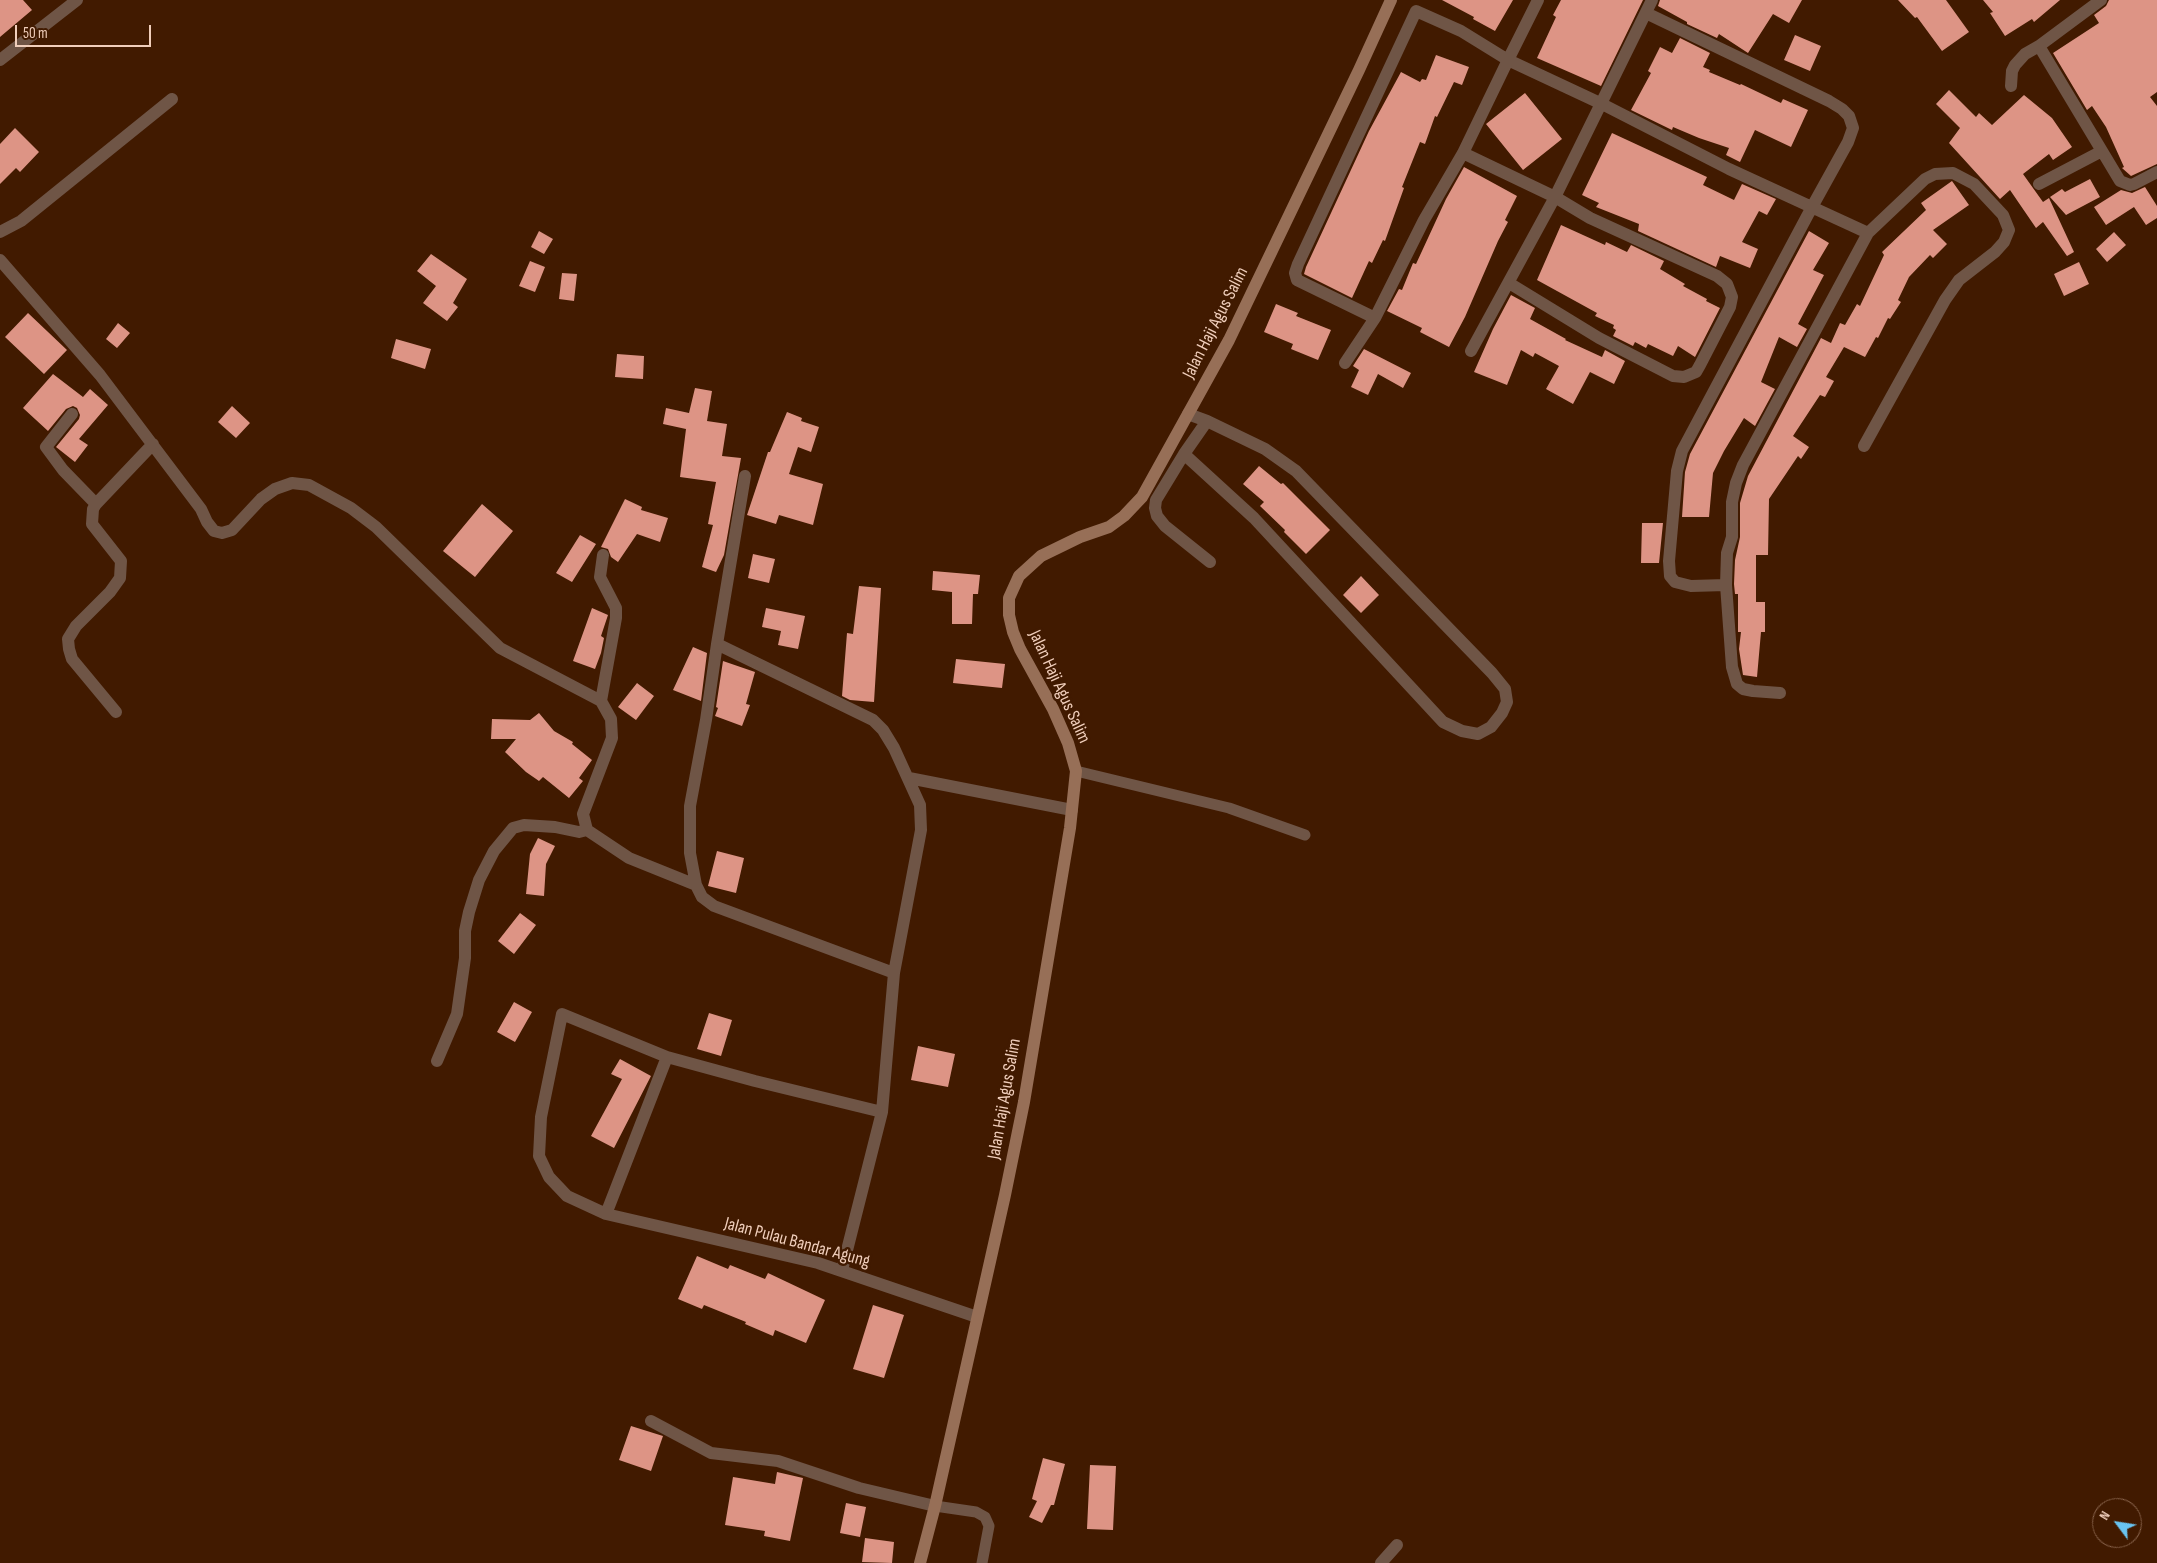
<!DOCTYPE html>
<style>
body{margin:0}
#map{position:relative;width:2157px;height:1563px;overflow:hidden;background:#411a00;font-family:"Sofia Sans Condensed",sans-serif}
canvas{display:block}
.north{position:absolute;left:2092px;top:1498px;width:50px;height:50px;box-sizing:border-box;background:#411a00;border:1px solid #87624b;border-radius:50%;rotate:301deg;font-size:14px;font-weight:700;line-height:20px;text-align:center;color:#f0cebb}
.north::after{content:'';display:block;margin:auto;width:18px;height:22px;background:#69c4f1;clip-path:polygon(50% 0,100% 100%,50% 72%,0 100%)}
.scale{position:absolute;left:15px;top:25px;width:136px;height:22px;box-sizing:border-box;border:2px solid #f0cebb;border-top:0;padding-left:6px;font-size:15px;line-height:18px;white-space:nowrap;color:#f0cebb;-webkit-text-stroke:4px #411a00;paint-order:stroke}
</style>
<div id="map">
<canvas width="2157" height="1563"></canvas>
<div class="north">N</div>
<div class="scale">50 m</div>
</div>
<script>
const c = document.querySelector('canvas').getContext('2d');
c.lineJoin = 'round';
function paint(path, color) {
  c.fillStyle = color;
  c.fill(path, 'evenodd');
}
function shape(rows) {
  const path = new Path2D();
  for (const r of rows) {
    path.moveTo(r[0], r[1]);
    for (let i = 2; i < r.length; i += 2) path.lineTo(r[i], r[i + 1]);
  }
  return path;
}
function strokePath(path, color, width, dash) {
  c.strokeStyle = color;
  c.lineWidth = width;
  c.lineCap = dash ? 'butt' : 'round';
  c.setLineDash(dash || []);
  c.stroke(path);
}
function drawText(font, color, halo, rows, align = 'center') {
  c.font = font + ' "Sofia Sans Condensed",sans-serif';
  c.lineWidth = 5;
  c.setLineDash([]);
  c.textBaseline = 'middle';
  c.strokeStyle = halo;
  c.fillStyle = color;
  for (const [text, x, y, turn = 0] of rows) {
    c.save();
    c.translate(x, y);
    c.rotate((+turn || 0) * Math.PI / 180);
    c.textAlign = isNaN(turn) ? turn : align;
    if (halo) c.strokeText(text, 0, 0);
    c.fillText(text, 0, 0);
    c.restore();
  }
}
const building = shape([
 [0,0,23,0,32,10,0,37],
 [1442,0,1513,0,1495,31,1473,19,1474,17],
 [1561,0,1643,0,1601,86,1537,58,1556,17,1553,15],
 [1660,0,1802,0,1789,23,1773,14,1748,53,1719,34,1717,38,1687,24,1687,22,1658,6],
 [1898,0,1946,0,1969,32,1942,51,1917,17,1915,18],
 [1983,0,2060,0,2034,22,2032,19,2005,36,1990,13,1993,12],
 [2109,0,2157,0,2157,92,2150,97,2157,106,2157,164,2131,176,2122,168,2124,167,2106,127,2092,106,2087,110,2053,53,2099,23,2094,15,2106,6],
 [1795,35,1821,46,1810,71,1784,60],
 [1680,38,1710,53,1703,67,1710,70,1709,72,1740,85,1741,84,1781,103,1783,99,1808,110,1791,147,1755,130,1740,162,1726,155,1729,148,1699,138,1673,127,1672,130,1631,110,1651,73,1648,71,1660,47,1672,53],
 [1436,55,1469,67,1462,85,1454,82,1437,117,1435,116,1425,144,1420,142,1402,187,1404,188,1385,241,1383,240,1372,263,1369,261,1352,298,1304,274,1306,267,1369,131,1401,72,1420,82,1422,79,1426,80],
 [1949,90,1976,117,1979,113,1992,125,2024,95,2052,118,2072,147,2053,160,2049,154,2023,174,2043,202,2049,198,2074,252,2067,256,2043,222,2036,228,2010,190,2000,199,1949,143,1960,128,1936,104],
 [1525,93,1562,139,1523,170,1486,124],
 [15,128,39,152,20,172,16,168,0,184,0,144],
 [1612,133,1707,177,1703,185,1734,200,1742,184,1776,199,1767,215,1759,211,1742,242,1758,249,1750,268,1720,256,1716,267,1638,231,1639,224,1596,207,1599,203,1582,195],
 [1464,167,1517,196,1505,220,1508,222,1498,241,1465,317,1449,347,1420,332,1422,328,1387,311,1399,289,1402,290,1413,263,1416,264,1446,199],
 [2090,179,2100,197,2066,215,2050,197,2062,189,2065,192],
 [1952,181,1969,205,1933,230,1947,244,1933,258,1930,255,1909,277,1898,300,1901,302,1890,319,1888,318,1878,338,1876,337,1865,357,1844,347,1826,377,1834,381,1825,397,1820,395,1793,436,1809,447,1801,459,1798,456,1769,499,1768,555,1756,555,1756,602,1765,602,1765,632,1761,632,1757,677,1743,675,1739,649,1741,632,1738,632,1738,594,1735,594,1734,584,1735,560,1740,537,1740,503,1748,476,1821,338,1831,343,1840,323,1845,325,1857,304,1860,306,1884,255,1882,252,1926,210,1921,203],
 [2145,187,2157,206,2157,218,2146,225,2134,207,2106,225,2094,207,2121,190,2132,193],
 [1561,225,1605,245,1606,242,1627,252,1631,245,1664,261,1660,269,1685,284,1683,286,1707,299,1706,301,1720,308,1695,357,1678,346,1673,356,1648,344,1646,348,1635,342,1633,346,1613,336,1616,330,1613,328,1614,325,1595,316,1597,313,1537,280],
 [539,231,553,239,544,254,531,247],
 [1809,231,1829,243,1813,270,1824,275,1798,324,1807,329,1797,347,1779,337,1761,382,1775,389,1755,426,1744,418,1724,451,1713,473,1709,517,1682,517,1685,472,1690,454],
 [2114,232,2126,245,2107,262,2096,249],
 [431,254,467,279,453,303,458,307,447,321,423,303,436,286,417,271],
 [530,261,545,267,535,292,519,286],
 [2079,262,2089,284,2064,296,2054,274],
 [562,273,577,274,574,301,559,299],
 [1511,295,1535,308,1530,319,1566,339,1565,340,1602,357,1605,350,1625,361,1614,384,1590,372,1573,404,1546,389,1559,366,1535,353,1533,357,1521,350,1507,385,1474,372,1493,329],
 [1276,304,1298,313,1296,316,1331,330,1318,360,1291,349,1293,344,1264,332],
 [28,313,67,350,44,374,5,337],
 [118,323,130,333,117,348,106,339],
 [396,339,431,349,425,369,391,358],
 [1364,349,1411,373,1403,388,1378,374,1368,395,1351,387,1359,370,1353,366],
 [617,354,644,356,643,379,615,377],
 [53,374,83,397,90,389,108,405,79,439,88,445,75,462,56,447,79,419,80,415,77,408,73,406,66,409,48,431,23,408],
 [695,388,712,391,707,421,727,424,722,456,741,458,724,555,716,572,702,567,713,525,708,524,716,482,680,477,686,429,663,424,666,408,689,413],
 [232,406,250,423,236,438,218,422],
 [787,412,802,418,801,421,819,427,811,452,798,447,789,474,823,484,813,525,779,515,776,524,747,515,768,452,770,452],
 [1259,466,1281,484,1283,483,1330,530,1306,554,1284,532,1285,530,1260,506,1264,502,1243,484],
 [625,499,642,507,641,510,668,518,660,542,637,534,618,562,611,557,608,549,601,547],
 [482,504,513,531,475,577,443,551],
 [1642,523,1663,523,1659,563,1641,563],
 [580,535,596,544,572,582,556,573],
 [753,554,775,559,769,583,748,578],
 [933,571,980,575,978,594,973,594,972,624,952,624,952,592,932,590],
 [1361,576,1379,595,1361,613,1343,595],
 [859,586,881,588,874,702,850,700,842,696,847,633,853,634],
 [592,608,608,615,601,636,604,638,601,653,595,669,573,661],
 [766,608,805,616,798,649,778,645,781,631,762,627],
 [693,647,707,653,701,701,673,690],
 [956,659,1005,664,1002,688,953,683],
 [723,661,755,672,746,704,750,705,742,726,715,716,718,708,716,707],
 [637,683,654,696,636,720,618,707],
 [539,713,554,731,573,742,572,744,592,760,579,778,583,781,569,798,543,777,539,781,526,772,505,752,516,739,491,739,492,719,530,720],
 [538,838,555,846,546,864,544,896,526,894,530,854],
 [717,851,744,858,736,893,708,886],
 [520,913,536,925,514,954,498,941],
 [514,1002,532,1012,515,1042,497,1032],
 [709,1013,732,1020,721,1056,697,1049],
 [918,1046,955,1054,948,1087,911,1080],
 [620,1059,651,1076,614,1148,591,1136,622,1079,611,1074],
 [697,1256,728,1269,730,1265,765,1279,768,1273,825,1300,806,1343,775,1330,773,1336,745,1324,746,1322,704,1305,702,1309,678,1299],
 [873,1305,904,1315,884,1378,853,1369],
 [631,1426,663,1436,651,1471,619,1460],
 [1043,1458,1065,1464,1054,1505,1051,1505,1042,1523,1029,1517,1037,1501,1032,1499],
 [1090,1465,1116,1466,1113,1530,1087,1529],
 [777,1472,803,1478,790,1541,764,1536,765,1531,725,1525,733,1477,775,1484],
 [846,1503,866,1507,860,1537,840,1533],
 [865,1538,894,1542,892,1563,862,1562]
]);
const lane = shape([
 [1076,771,1229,808,1305,835],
 [935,1506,976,1512,985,1517,989,1526,982,1563]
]);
const street = shape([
 [1538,0,1508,60,1463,153,1424,220,1375,318,1297,280,1295,273,1298,264,1416,11,1461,31,1508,60,1602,104,1729,169,1868,233],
 [2101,0,2039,46,2120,181,2130,185,2134,184,2157,172],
 [1646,13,1829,101,1842,109,1849,116,1853,128,1848,142,1812,207,1682,451,1677,471,1669,561,1670,576,1675,582,1691,586,1726,585,1727,553,1732,537,1732,502,1736,483,1743,465,1868,233,1925,179,1935,174,1953,173,1974,184,2003,215,2009,230,2004,242,1995,252,1959,280,1945,300,1864,446],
 [0,60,77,0],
 [2011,86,2012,71,2015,65,2025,54,2039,46],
 [1463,153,1555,197,1590,218,1717,276,1727,284,1732,297,1730,307,1700,365,1696,372,1684,377,1673,376,1599,338,1509,283],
 [2039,184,2102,151],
 [0,232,21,221,172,99],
 [0,260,100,375,201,509,207,522,214,531,222,533,232,530,261,499,275,489,292,483,309,485,351,508,376,527,500,648,601,701,611,719,612,738,583,814,587,830,629,858,696,885],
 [1471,351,1555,197,1652,0],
 [1345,363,1375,318],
 [72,414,46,447,63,470,96,504],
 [1188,414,1207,421,1265,449,1296,471,1492,673,1505,689,1507,702,1502,713,1491,727,1478,734,1462,731,1443,722,1254,518,1184,454,1207,421],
 [1184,454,1156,500,1155,508,1157,516,1165,526,1210,562],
 [745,476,717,644,873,720,883,730,894,748,920,805,921,830,894,973,882,1112,842,1270],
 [1726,585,1732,667,1737,684,1743,689,1753,691,1780,693],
 [717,644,706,720,690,806,690,853,696,885,702,897,714,906,894,973],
 [601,701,616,618,616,608,600,577,603,555],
 [116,712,72,659,69,649,68,639,76,626,110,592,120,578,121,561,92,524,93,509,96,504,153,444],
 [909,778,1072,810],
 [437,1061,457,1014,465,958,465,931,469,912,479,880,494,851,513,828,524,825,555,827,579,832,587,830],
 [882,1112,755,1081,667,1057,562,1014,541,1117,539,1156,549,1177,567,1196,606,1214,818,1263,977,1317],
 [606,1214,667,1057],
 [651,1421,711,1453,778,1461,859,1488,935,1506],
 [1381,1563,1397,1545]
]);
const secondary = shape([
 [920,1563,935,1506,1005,1195,1024,1102,1070,828,1076,771,1068,743,1053,709,1020,649,1013,632,1009,615,1009,598,1019,576,1041,556,1080,537,1109,527,1124,516,1142,497,1229,340,1359,70,1391,0]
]);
const streetNames = [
 ["Jalan Haji Agus Salim",1216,323,-63],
 ["Jalan Haji Agus Salim",1059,687,65],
 ["Jalan Haji Agus Salim",1005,1099,-80],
 ["Jalan Pulau Bandar Agung",797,1243,15]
];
paint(building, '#dd9485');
strokePath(lane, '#6f5546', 11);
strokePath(street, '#6f5546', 12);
strokePath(secondary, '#976f57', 12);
drawText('18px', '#f0cebb', '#411a00', streetNames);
</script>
